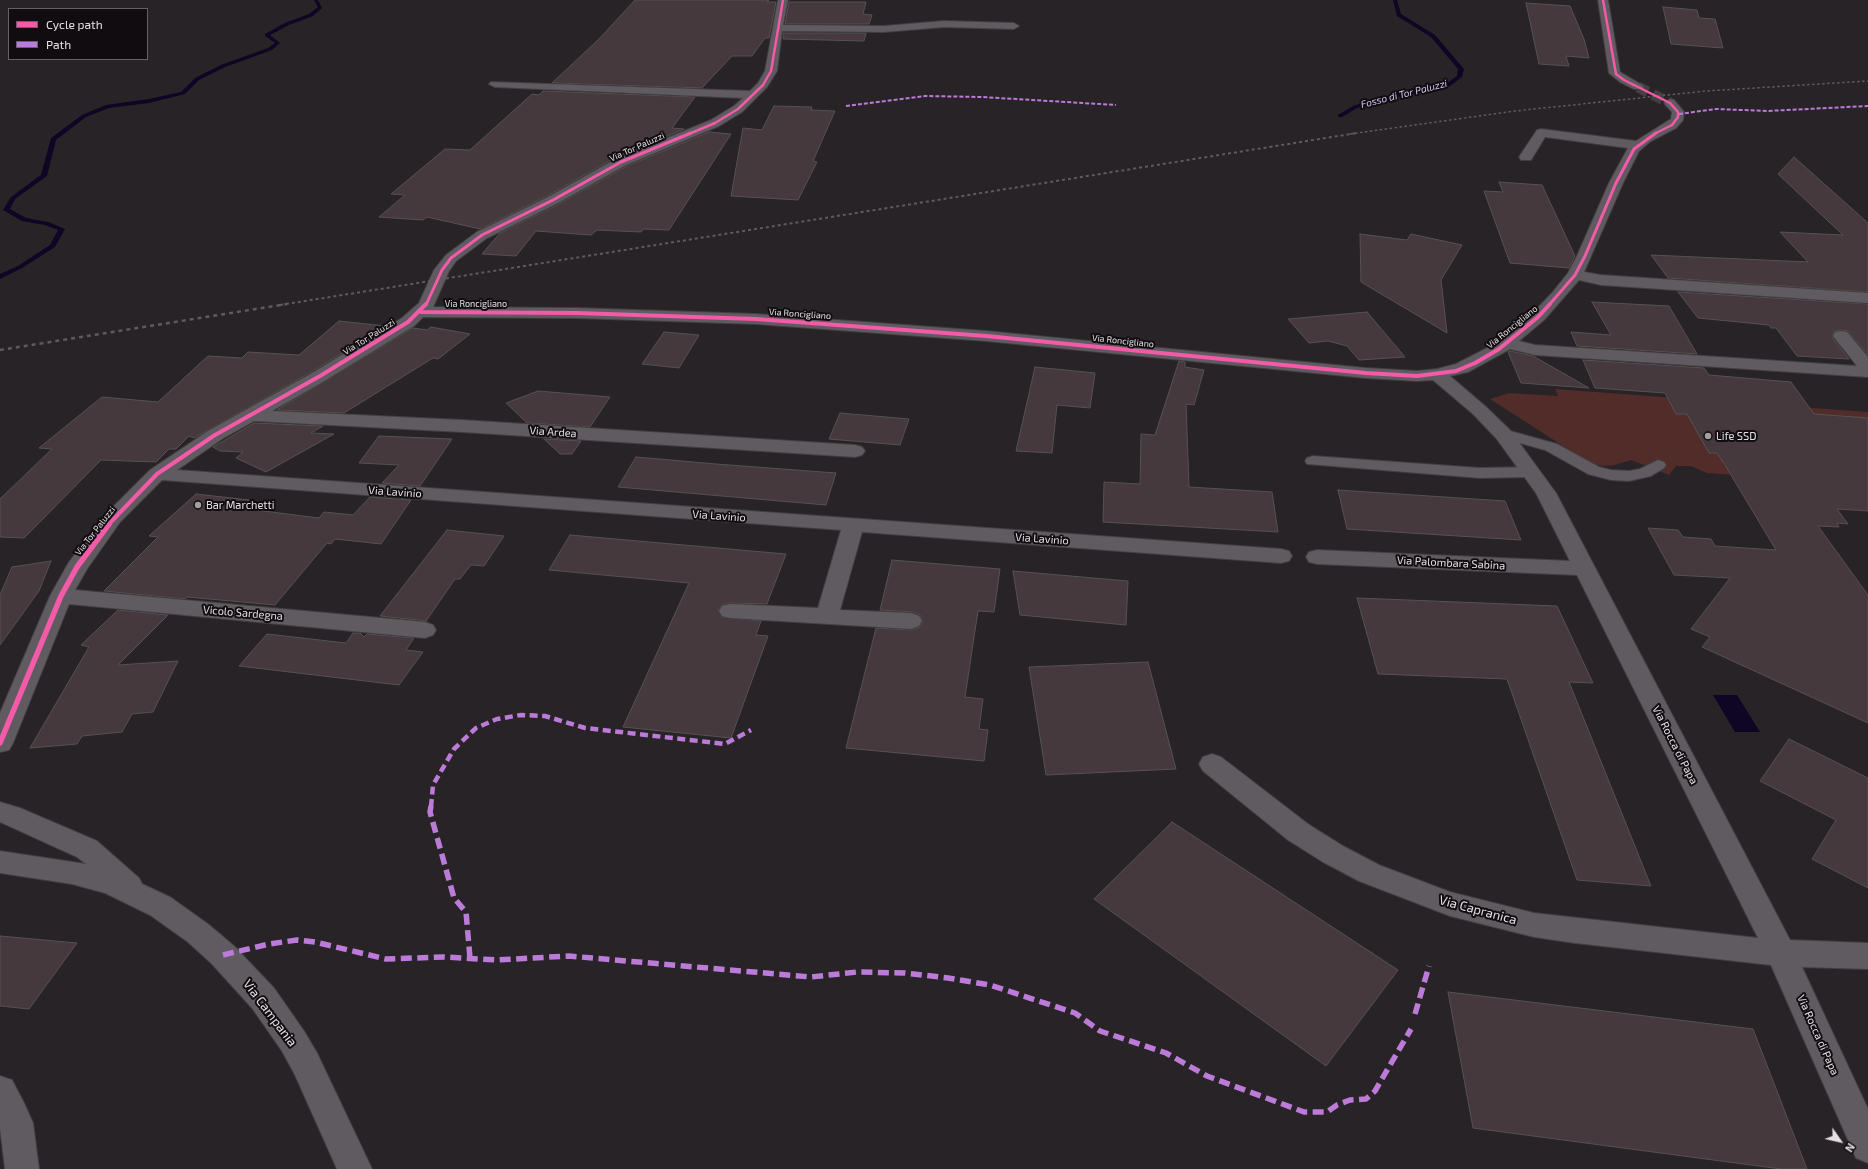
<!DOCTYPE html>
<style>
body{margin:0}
#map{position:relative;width:1868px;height:1169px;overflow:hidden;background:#282326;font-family:"Exo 2",sans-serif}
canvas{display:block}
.legend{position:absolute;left:8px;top:8px;width:140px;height:52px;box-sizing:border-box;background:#100c0f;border:1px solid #666164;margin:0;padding:5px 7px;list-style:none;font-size:12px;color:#e6e0e4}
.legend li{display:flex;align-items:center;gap:8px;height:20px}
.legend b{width:20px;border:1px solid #666164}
.north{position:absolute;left:1820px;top:1121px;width:40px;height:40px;-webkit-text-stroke:3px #100c0f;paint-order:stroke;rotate:124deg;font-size:11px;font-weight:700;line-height:16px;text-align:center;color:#e6e0e4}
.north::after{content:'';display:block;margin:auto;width:14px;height:18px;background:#e6e0e4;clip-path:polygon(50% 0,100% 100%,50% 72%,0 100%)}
</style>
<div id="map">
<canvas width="1868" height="1169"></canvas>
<ul class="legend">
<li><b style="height:5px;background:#f35aa7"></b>Cycle path</li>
<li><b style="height:5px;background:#bd7bd9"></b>Path</li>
</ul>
<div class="north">N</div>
</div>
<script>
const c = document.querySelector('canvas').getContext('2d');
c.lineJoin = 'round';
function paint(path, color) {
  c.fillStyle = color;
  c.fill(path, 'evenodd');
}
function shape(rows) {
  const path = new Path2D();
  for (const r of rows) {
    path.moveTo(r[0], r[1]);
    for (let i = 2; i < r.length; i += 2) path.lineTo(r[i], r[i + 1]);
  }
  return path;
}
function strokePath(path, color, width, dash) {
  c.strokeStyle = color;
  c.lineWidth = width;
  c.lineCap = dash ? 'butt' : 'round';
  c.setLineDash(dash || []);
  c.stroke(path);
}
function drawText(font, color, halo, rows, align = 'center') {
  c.font = font + ' "Exo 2",sans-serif';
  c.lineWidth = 4;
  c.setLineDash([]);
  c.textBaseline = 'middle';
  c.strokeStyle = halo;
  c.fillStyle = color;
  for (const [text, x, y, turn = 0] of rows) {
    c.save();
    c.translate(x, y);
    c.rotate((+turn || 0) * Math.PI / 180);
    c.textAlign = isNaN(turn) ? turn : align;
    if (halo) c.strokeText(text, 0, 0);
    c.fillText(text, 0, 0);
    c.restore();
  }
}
const green = shape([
 [1555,389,1868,412,1868,497,1831,482,1707,473,1691,466,1676,466,1669,475,1631,460,1615,465,1603,466,1591,464,1490,399,1509,393,1558,396]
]);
const water = shape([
 [1713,695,1737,695,1760,732,1735,732]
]);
const stream = shape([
 [314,0,318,0,322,8,313,16,289,25,270,35,280,43,272,50,225,67,199,80,185,94,149,103,109,108,86,117,56,140,47,176,15,199,10,209,26,218,48,222,65,229,55,247,22,268,0,279,0,274,18,266,50,245,58,230,45,225,22,221,3,210,11,197,41,175,51,138,82,115,106,105,149,99,181,92,195,78,221,65,268,48,275,43,265,36,265,34,285,23,309,14,318,7,314,0],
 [1393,0,1397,0,1401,14,1435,35,1464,69,1462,77,1450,86,1383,100,1357,108,1342,117,1338,117,1338,115,1353,106,1382,97,1446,84,1457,76,1458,69,1431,37,1397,16,1393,0]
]);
const building = shape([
 [635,0,769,0,767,2,776,2,769,38,765,38,752,56,732,56,702,88,552,83,599,39,635,0],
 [789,2,866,2,863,14,872,15,869,24,785,24,789,2],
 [1526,3,1570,6,1584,39,1589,58,1566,56,1569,66,1539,64,1526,3],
 [1663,7,1697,10,1699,18,1715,19,1723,48,1671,44,1663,7],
 [783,33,866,33,864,41,783,39,783,33],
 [543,91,695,97,672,128,684,129,615,158,547,196,480,229,427,217,423,220,379,217,405,195,391,194,445,149,470,150,532,94,539,95,543,91],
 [774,106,812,107,811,110,835,111,813,161,817,162,798,200,731,196,743,128,762,130,774,106],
 [709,132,731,134,669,230,644,229,641,232,597,230,591,235,536,231,516,256,482,254,500,233,559,204,627,166,709,132],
 [1794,157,1868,223,1868,292,1668,278,1651,255,1808,262,1780,232,1843,235,1778,174,1794,157],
 [1499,182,1542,185,1575,256,1569,268,1510,263,1484,191,1503,192,1499,182],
 [1360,234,1407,240,1411,234,1462,245,1441,280,1447,333,1361,282,1360,234],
 [1678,292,1868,304,1868,355,1848,331,1841,330,1834,331,1832,337,1849,359,1797,356,1776,328,1771,328,1769,325,1698,318,1678,292],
 [1592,302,1669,306,1697,354,1577,346,1571,332,1611,335,1592,302],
 [1367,312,1405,357,1359,360,1347,346,1328,341,1309,343,1288,319,1367,312],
 [339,321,386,326,313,371,194,438,189,436,176,449,169,449,156,462,101,460,24,538,0,537,0,499,52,449,39,448,102,397,158,402,208,356,242,358,248,352,299,355,339,321],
 [431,327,470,334,438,359,433,358,344,413,277,410,413,328,427,330,431,327],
 [664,332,699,335,679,368,642,364,664,332],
 [1510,351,1533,356,1589,388,1521,383,1508,352,1510,351],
 [1583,360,1704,368,1709,375,1791,382,1814,414,1868,418,1868,511,1837,509,1848,524,1837,523,1839,527,1818,526,1868,595,1868,723,1702,647,1710,637,1691,629,1730,578,1674,575,1648,528,1678,530,1683,537,1711,539,1715,546,1776,550,1725,465,1717,453,1709,453,1687,414,1676,414,1665,393,1595,388,1583,360],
 [1179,361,1185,362,1185,367,1204,370,1194,405,1186,404,1189,487,1272,492,1278,532,1103,522,1104,482,1140,484,1141,434,1155,435,1179,361],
 [1035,367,1095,373,1090,408,1057,405,1052,453,1016,451,1035,367],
 [538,391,610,397,590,427,527,423,506,403,538,391],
 [840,413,909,419,900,445,829,439,840,413],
 [254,423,323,426,311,433,334,434,266,472,236,458,243,452,220,451,213,447,254,423],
 [379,436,452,439,420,486,382,483,399,465,359,463,379,436],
 [544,439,581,441,572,454,560,454,544,439],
 [636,457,716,464,836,473,826,505,618,487,636,457],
 [1338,490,1505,501,1521,540,1347,529,1338,490],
 [196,494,249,500,240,508,319,518,324,512,353,515,370,497,411,500,381,544,335,539,331,544,327,543,275,605,187,597,185,599,104,591,158,537,149,536,196,494],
 [447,530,504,536,484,566,471,565,460,579,455,579,426,621,380,616,447,530],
 [570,535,786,554,767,604,730,603,722,605,718,610,722,617,761,621,756,635,768,636,731,738,623,727,689,583,549,570,570,535],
 [892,560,1000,569,994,612,978,611,965,697,983,699,979,729,988,730,984,761,846,748,876,628,911,630,920,627,923,622,920,615,912,612,880,610,892,560],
 [51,561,39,591,0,645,0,595,12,567,51,561],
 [1013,571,1128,581,1126,625,1020,615,1013,571],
 [1357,598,1557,606,1593,683,1569,682,1651,886,1577,880,1507,679,1378,674,1357,598],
 [118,610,168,615,118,665,178,661,153,712,132,714,122,732,82,736,77,744,30,748,89,647,81,645,118,610],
 [353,633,360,633,364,637,367,634,414,638,406,650,423,652,399,685,239,666,267,634,346,643,353,633],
 [1148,662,1176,769,1046,775,1029,667,1148,662],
 [1789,739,1868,778,1868,888,1812,859,1836,820,1760,781,1789,739],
 [1172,822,1398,970,1326,1066,1094,899,1172,822],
 [0,936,77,943,29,1009,0,1006,0,936],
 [1448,992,1753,1029,1807,1169,1781,1169,1473,1128,1448,992]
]);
const streetTunnel = shape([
 [1638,87,1670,103]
]);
const lane = shape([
 [1503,429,1557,444,1599,467,1611,470,1629,471,1640,469,1658,460,1664,462,1666,465,1664,468,1651,476,1629,481,1611,480,1588,474,1545,450,1498,437,1495,434,1498,431,1503,429],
 [1313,456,1480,468,1532,467,1538,469,1540,472,1538,475,1532,477,1480,478,1307,464,1305,461,1307,458,1313,456]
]);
const street = shape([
 [778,0,788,0,783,25,884,26,944,21,1014,23,1019,26,1014,29,944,27,884,32,782,31,777,71,767,87,742,112,719,126,626,165,558,203,487,238,456,261,449,271,433,307,577,308,756,314,986,331,1366,368,1417,371,1437,369,1456,364,1493,345,1532,314,1552,293,1568,273,1577,256,1609,183,1628,148,1545,137,1531,160,1521,160,1519,157,1537,130,1541,129,1636,141,1671,119,1672,112,1664,103,1670,99,1674,100,1684,112,1683,120,1676,128,1651,141,1639,151,1623,183,1584,272,1601,275,1868,293,1868,303,1601,285,1579,280,1544,320,1519,341,1535,345,1857,366,1833,336,1835,332,1841,331,1847,332,1868,357,1868,377,1535,355,1510,349,1468,372,1450,376,1485,406,1510,430,1556,493,1790,940,1868,943,1868,969,1802,967,1868,1109,1868,1163,1856,1158,1771,965,1575,943,1534,937,1450,916,1359,881,1323,862,1288,840,1203,771,1199,764,1203,757,1212,754,1221,757,1308,824,1343,846,1379,865,1450,892,1534,913,1758,938,1577,575,1317,564,1309,562,1306,557,1309,552,1317,550,1570,561,1536,493,1496,438,1473,414,1433,380,1417,381,1366,378,986,341,756,324,577,318,423,317,414,326,326,380,272,411,462,420,855,445,862,447,865,451,862,455,855,457,462,432,254,421,222,439,177,470,1281,549,1289,551,1292,556,1289,561,1281,563,862,532,840,610,911,613,919,616,922,621,919,626,911,629,730,618,722,616,719,611,722,606,730,604,818,608,841,530,162,480,120,522,87,569,75,590,425,622,433,625,436,630,433,635,425,638,69,604,13,743,9,750,0,752,0,713,50,596,69,562,106,514,150,470,208,431,314,372,402,318,419,303,434,270,446,255,477,232,548,197,616,159,711,120,734,106,743,98,495,87,489,84,491,82,750,91,758,83,765,71,778,0],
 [1598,0,1608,0,1620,72,1642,85,1644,87,1642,89,1634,89,1620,82,1609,73,1598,0],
 [0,802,20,808,97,841,139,878,142,884,170,897,208,924,234,946,274,988,304,1031,317,1053,372,1169,337,1169,295,1075,282,1051,252,1008,212,964,188,942,150,915,105,893,72,884,0,873,0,851,86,864,77,857,0,822,0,802],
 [0,1076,12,1080,24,1103,33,1123,39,1169,5,1169,0,1128,0,1076]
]);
const railFar2 = shape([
 [1350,134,1515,111,1706,91,1868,81]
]);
const railFar1 = shape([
 [280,305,1357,133]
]);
const rail = shape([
 [0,350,287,304]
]);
const quietFar2 = shape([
 [846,106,925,96,982,97,1116,105],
 [1679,114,1716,109,1767,111,1868,106]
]);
const quietFar1 = shape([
 [431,807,433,785,454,749,476,728,497,719,521,715,545,716,585,728,725,744,751,730]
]);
const quiet = shape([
 [431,806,430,812,454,898,466,912,470,958],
 [223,955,269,944,297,940,315,942,386,959,444,957,497,960,569,956,811,977,857,972,905,973,948,978,990,985,1075,1013,1100,1031,1166,1053,1207,1076,1304,1112,1327,1112,1337,1105,1350,1100,1366,1099,1375,1091,1411,1029],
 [1415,1014,1429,966]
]);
const cyclewayFar3 = shape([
 [1603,0,1616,74,1624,80,1670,103,1678,112,1678,117,1672,125,1654,134],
 [689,134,715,123,738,109,763,85,771,71,783,0]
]);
const cyclewayFar2 = shape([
 [426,305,442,270,451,258,482,235,553,200,621,162,691,133],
 [1549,305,1575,275,1585,256,1616,183,1634,149,1656,133]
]);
const cyclewayFar1 = shape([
 [421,312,577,313,756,319,986,336,1366,373,1417,376,1456,371,1475,363,1499,349,1538,317,1550,304],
 [108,525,157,474,215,435,320,376,408,322,426,304]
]);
const cycleway = shape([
 [0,743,61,596,77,567,109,524]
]);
const markers = [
 [1708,436,4,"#a49ea2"],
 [198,505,4,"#a49ea2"]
];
const farStreetnames = [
 ["Via Tor Paluzzi",637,147,-24],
 ["Via Roncigliano",476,304],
 ["Via Roncigliano",800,314,4],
 ["Via Roncigliano",1512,327,-39],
 ["Via Tor Paluzzi",369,337,-32],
 ["Via Roncigliano",1123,341,6],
 ["Via Tor Paluzzi",95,531,-52]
];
const farWaternames = [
 ["Fosso di Tor Paluzzi",1404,94,-14]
];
const streetNames = [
 ["Via Ardea",553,432,4],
 ["Via Lavinio",395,492,4],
 ["Via Lavinio",719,516,4],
 ["Via Lavinio",1042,539,4],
 ["Via Palombara Sabina",1451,563,3],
 ["Vicolo Sardegna",243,613,5],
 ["Via Rocca di Papa",1675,745,63],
 ["Via Rocca di Papa",1818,1035,66]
];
const poiNames = [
 ["Life SSD",1716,436],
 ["Bar Marchetti",206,505]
];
const nearStreetnames = [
 ["Via Capranica",1478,910,15],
 ["Via Campania",270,1013,53]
];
paint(green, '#512c28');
paint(water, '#0f0524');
paint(stream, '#0f0524');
paint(building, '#45393d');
strokePath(building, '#565153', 1);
strokePath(streetTunnel, '#443f42', 11, [11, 5.5]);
strokePath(lane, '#423e41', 2);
strokePath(street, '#423e41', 2);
paint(lane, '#5f5b61');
paint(street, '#5f5b61');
strokePath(railFar2, '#5f5a5f', 1.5, [2.5, 2.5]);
strokePath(railFar1, '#5f5a5f', 2, [3, 3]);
strokePath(rail, '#5f5a5f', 2.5, [4, 4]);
strokePath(quietFar2, '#bd7bd9', 2, [4, 2]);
strokePath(quietFar1, '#bd7bd9', 4.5, [8, 4.5]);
strokePath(quiet, '#bd7bd9', 5.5, [11, 5.5]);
strokePath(cyclewayFar3, '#f35aa7', 2.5);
strokePath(cyclewayFar2, '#f35aa7', 3);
strokePath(cyclewayFar1, '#f35aa7', 4);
strokePath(cycleway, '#f35aa7', 5.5);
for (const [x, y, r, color] of markers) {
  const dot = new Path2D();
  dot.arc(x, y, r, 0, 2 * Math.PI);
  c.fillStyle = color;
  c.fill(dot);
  strokePath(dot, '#100c0f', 1.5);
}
drawText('9px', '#e6e0e4', '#100c0f', farStreetnames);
drawText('italic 10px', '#d0c9f4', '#100c0f', farWaternames);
drawText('11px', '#e6e0e4', '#100c0f', streetNames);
drawText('11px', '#e6e0e4', '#100c0f', poiNames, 'left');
drawText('13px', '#e6e0e4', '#100c0f', nearStreetnames);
</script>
